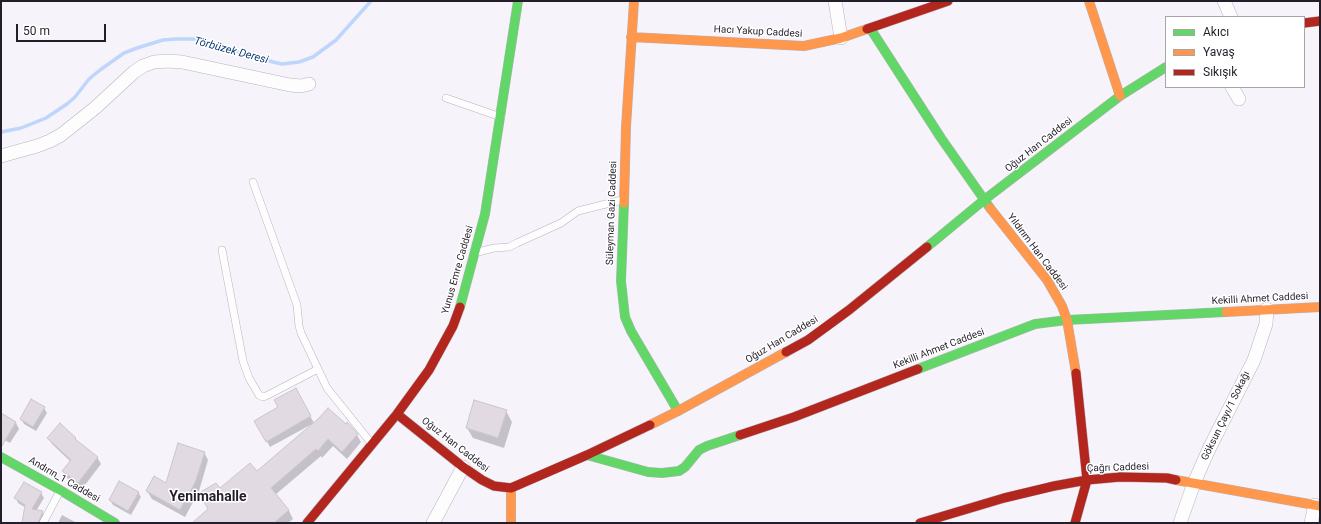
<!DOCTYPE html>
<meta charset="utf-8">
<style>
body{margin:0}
#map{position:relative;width:1321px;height:524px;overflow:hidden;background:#f6f3fa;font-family:Roboto,sans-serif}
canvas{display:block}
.frame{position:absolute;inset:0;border:2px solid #241e2a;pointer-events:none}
.legend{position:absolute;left:1165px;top:16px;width:140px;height:72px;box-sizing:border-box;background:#fff;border:1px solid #a7a5aa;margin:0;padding:5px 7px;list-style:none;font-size:12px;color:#241e2a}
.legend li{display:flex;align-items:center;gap:8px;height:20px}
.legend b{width:20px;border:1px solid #a7a5aa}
.scale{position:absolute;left:16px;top:24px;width:90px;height:18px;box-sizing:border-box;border:2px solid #241e2a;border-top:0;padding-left:5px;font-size:12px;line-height:14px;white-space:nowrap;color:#241e2a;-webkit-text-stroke:3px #fff;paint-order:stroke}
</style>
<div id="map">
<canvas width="1321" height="524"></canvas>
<div class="frame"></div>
<ul class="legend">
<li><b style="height:5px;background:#63d668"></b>Akıcı</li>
<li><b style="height:5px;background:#ff974d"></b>Yavaş</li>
<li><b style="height:5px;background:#b3261e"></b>Sıkışık</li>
</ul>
<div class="scale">50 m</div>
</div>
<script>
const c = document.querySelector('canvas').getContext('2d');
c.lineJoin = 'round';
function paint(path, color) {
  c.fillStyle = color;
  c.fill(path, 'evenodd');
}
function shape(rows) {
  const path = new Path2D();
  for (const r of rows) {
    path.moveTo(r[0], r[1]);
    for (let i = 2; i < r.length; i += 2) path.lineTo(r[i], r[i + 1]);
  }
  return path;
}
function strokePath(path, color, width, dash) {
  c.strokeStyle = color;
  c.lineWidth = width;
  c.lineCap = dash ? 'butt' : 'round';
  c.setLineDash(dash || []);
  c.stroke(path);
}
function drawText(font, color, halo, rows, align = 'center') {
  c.font = font + ' Roboto,sans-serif';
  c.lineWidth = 3;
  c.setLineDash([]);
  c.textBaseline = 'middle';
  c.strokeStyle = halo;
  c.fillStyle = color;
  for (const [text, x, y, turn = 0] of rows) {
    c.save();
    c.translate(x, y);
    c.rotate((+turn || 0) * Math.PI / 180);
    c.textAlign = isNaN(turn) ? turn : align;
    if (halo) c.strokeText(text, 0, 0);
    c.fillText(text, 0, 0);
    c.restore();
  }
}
const shadow = shape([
 [295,389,314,423,270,447,256,421,280,408],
 [44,408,47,413,36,431,24,424,21,419],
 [506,411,512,422,504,448,473,438,467,428],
 [1,414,16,423,19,429,10,443,1,438],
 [321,419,357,435,361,442,347,459,333,446,322,458,321,456,275,495,289,511,293,519,288,523,193,523,209,509,219,490,257,472],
 [48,438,75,439,77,442,97,457,101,464,82,489,67,478,63,471,71,462,52,444],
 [204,452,208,460,199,491,185,517,152,499,147,491,166,484],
 [138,492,141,497,131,515,113,505,110,500],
 [41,493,44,498,36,511,42,512,45,517,42,523,23,523,26,508,18,503,16,498],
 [62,515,77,523,58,523]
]);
const stream = shape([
 [1,132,21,128,46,118,67,104,75,97,89,79,100,70,124,53,137,48,163,40,176,39,196,39,273,62,282,64,299,62,313,57,336,40,371,1]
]);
const building = shape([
 [296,388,311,416,266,442,254,421,278,407,274,400,296,388],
 [31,399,45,407,33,427,20,419,31,399],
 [474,400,507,410,498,438,466,428,474,400],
 [328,408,346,424,347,422,358,434,342,452,328,439,318,451,316,449,271,488,289,510,274,523,192,523,208,509,199,493,216,483,220,488,250,463,257,471,319,418,328,408],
 [1,413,16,422,2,446,1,446,1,413],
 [60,423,76,438,75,439,98,457,78,483,62,471,71,460,47,438,60,423],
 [178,443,205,452,195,483,180,510,146,491,154,476,166,483,178,443],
 [119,481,139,492,128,511,109,500,119,481],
 [24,482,42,492,32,509,43,511,38,523,22,523,25,505,14,498,24,482]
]);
const lane = shape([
 [446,98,501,117],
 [253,182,297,305,299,326,301,333,327,388,372,444],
 [222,250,243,361,249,378,259,395,263,397,266,396,318,369],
 [478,252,494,248,509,247,517,243,561,223,578,211,622,200],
 [43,523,60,491]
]);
const street = shape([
 [835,1,841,38],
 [1224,1,1231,17],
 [1232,87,1239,99],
 [1,156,37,146,50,141,61,135,95,108,134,72,143,66,154,62,168,61,182,62,290,85,301,86,309,84],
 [433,523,463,467],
 [1180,523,1194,483,1209,449,1254,360,1266,324,1267,309],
 [1311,523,1315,505]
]);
const fast = shape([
 [870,28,941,138,990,208],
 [624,203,621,281,625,317,631,331,678,411],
 [927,247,984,200,1120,96,1166,67],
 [460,307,485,214,518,1],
 [918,369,1035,324,1067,320,1226,312],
 [587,455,648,472,662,473,679,471,685,467,699,450,707,446,740,435],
 [1,457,60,490,115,523]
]);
const slow = shape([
 [1089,1,1120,96],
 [631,37,804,46,841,38,867,29],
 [624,203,626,127,634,1],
 [990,208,1047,280,1062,306,1067,320,1076,373],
 [1226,312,1320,307],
 [650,425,678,411,786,352],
 [1176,480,1320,506],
 [511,488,511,523]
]);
const jam = shape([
 [1304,23,1320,21],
 [867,29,948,1],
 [786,352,808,340,849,310,927,247],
 [397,414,463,467,482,480,494,486,511,488,587,455,650,425],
 [740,435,794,417,918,369],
 [307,523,397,414,429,370,453,326,460,307],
 [920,523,1004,498,1054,486,1087,480,1120,477,1167,478,1176,480],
 [1075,523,1087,480,1076,373]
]);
const streetNames = [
 ["Hacı Yakup Caddesi",758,32,3],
 ["Oğuz Han Caddesi",1039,145,-38],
 ["Süleyman Gazi Caddesi",612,213,-88],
 ["Yıldırım Han Caddesi",1037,252,53],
 ["Yunus Emre Caddesi",458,270,-74],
 ["Kekilli Ahmet Caddesi",1260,299,-3],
 ["Oğuz Han Caddesi",782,340,-31],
 ["Kekilli Ahmet Caddesi",939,349,-21],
 ["Göksun Çayı/1 Sokağı",1226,416,-64],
 ["Oğuz Han Caddesi",455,445,38],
 ["Çağrı Caddesi",1118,468,-2],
 ["Andırın_1 Caddesi",64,480,30]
];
const waterNames = [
 ["Törbüzek Deresi",231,51,15]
];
const districtNames = [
 ["Yenimahalle",208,497]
];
paint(shadow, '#0003');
strokePath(stream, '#bed6fb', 3.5);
paint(building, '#e2dae2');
strokePath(building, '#cbc4cb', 1);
strokePath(lane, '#b7b3bc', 8);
strokePath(street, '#b7b3bc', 14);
strokePath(fast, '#b7b3bc', 10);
strokePath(slow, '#b7b3bc', 10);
strokePath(jam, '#b7b3bc', 10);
strokePath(lane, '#fefdfe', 7);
strokePath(street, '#fefdfe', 13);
strokePath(fast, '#63d668', 9);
strokePath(slow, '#ff974d', 9);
strokePath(jam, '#b3261e', 9);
drawText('10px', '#241e2a', '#fff', streetNames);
drawText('italic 11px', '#0f3c76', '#fff', waterNames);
drawText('bold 14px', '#241e2a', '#fff', districtNames);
</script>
